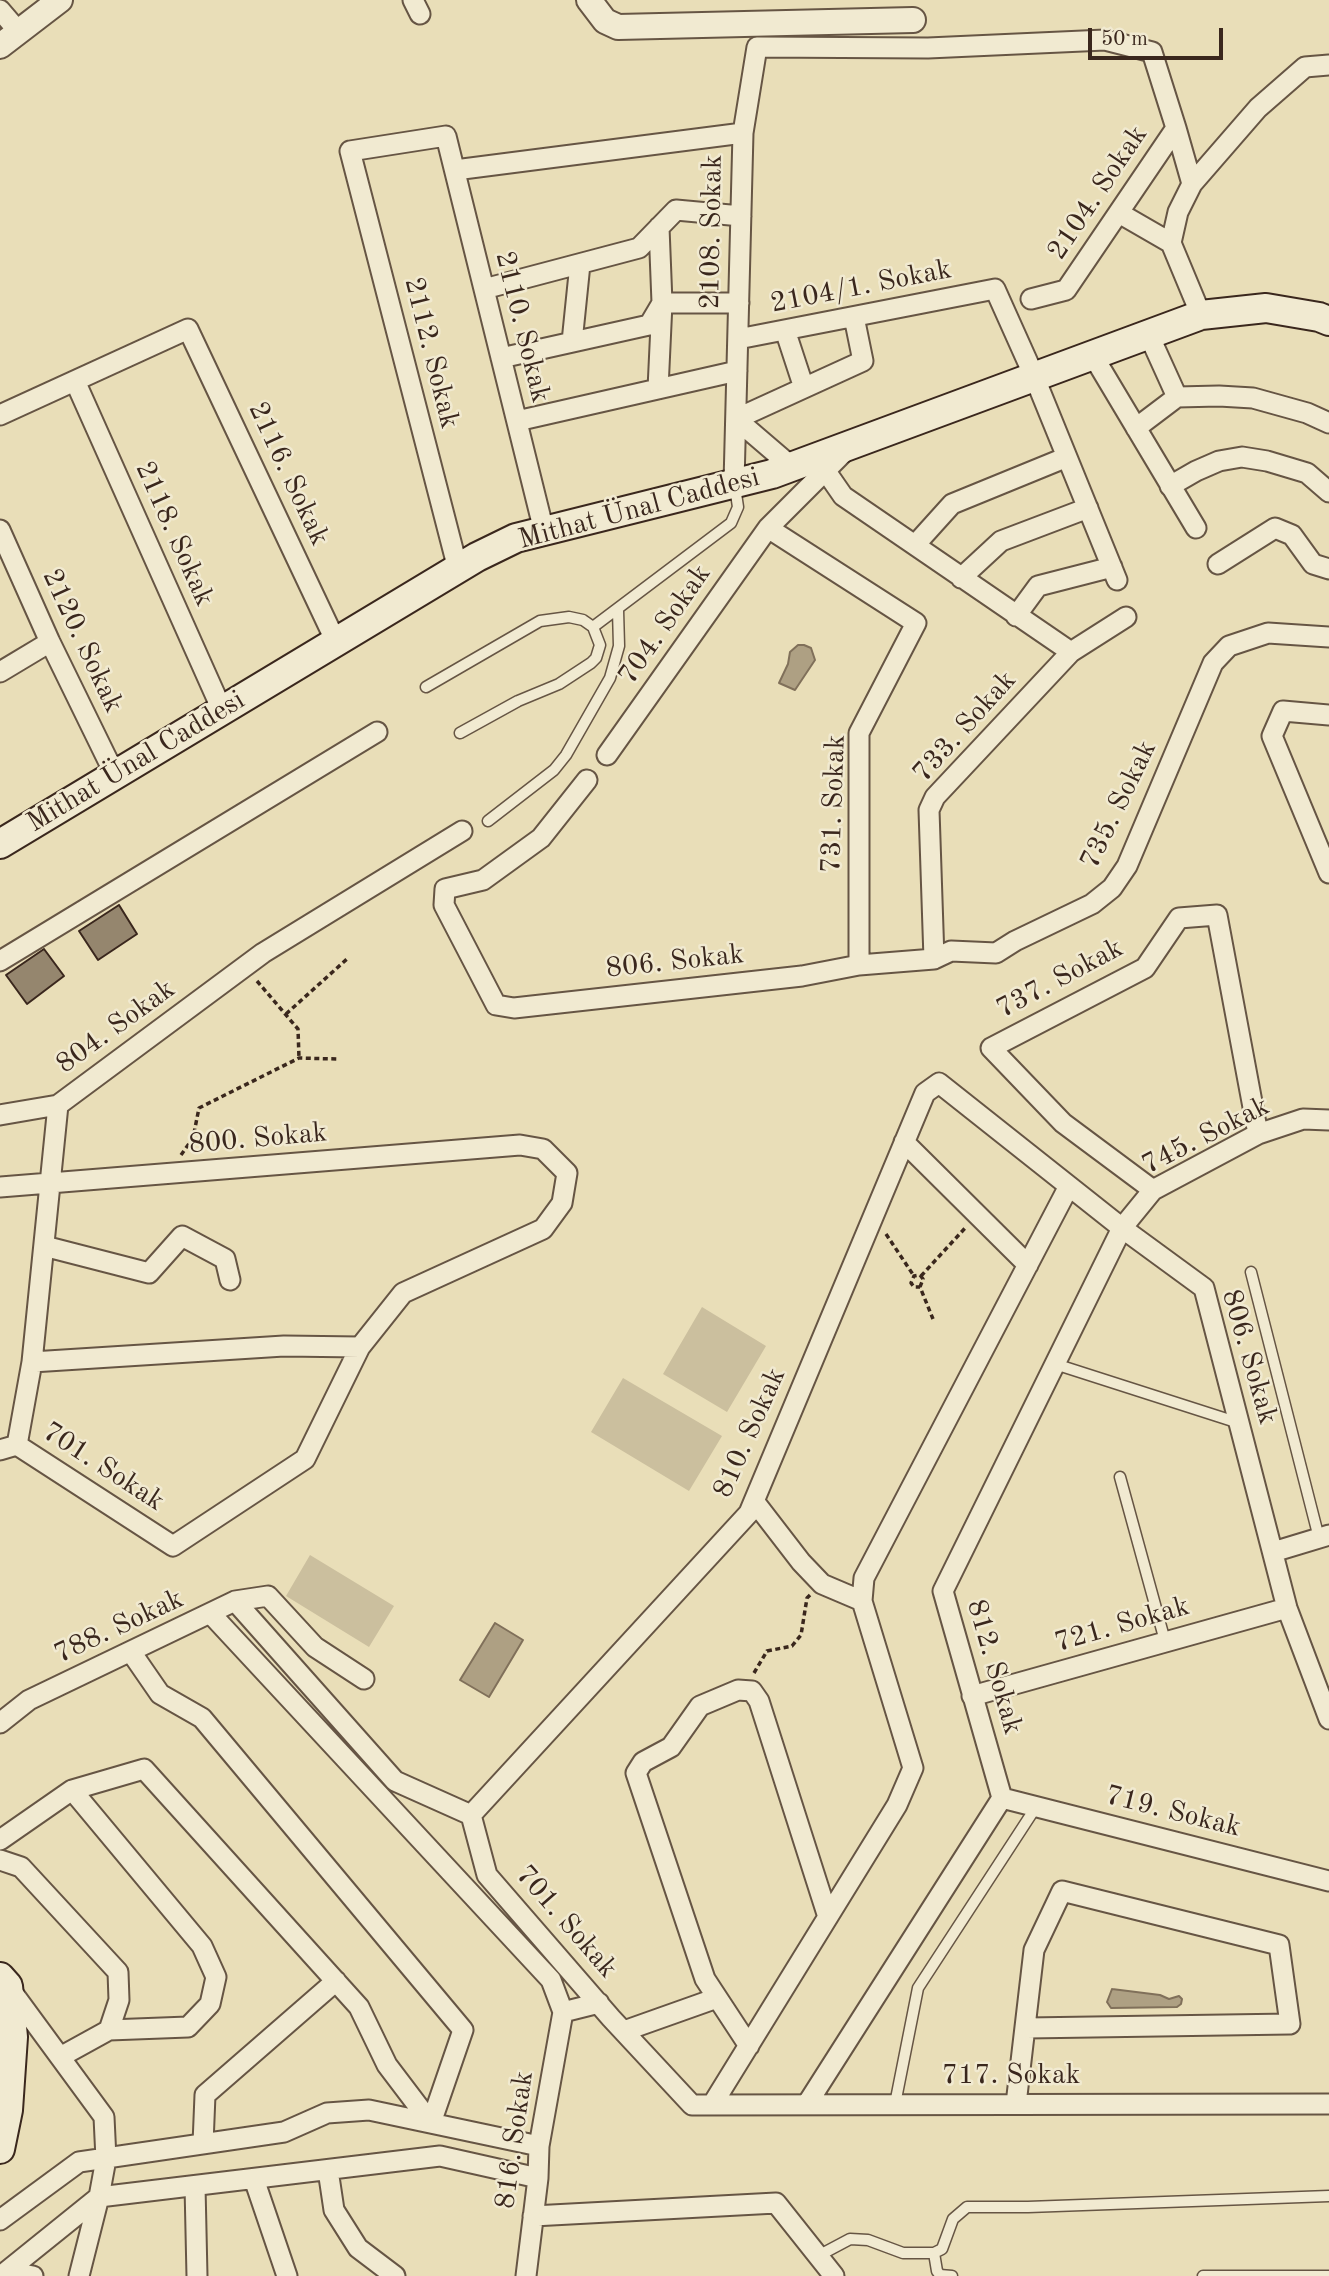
<!DOCTYPE html>
<meta charset="utf-8">
<style>
body{margin:0}
#map{position:relative;width:1329px;height:2276px;overflow:hidden;background:#e9deb8;font-family:"Old Standard TT",serif}
canvas{display:block}
.scale{position:absolute;left:1088px;top:28px;width:135px;height:32px;box-sizing:border-box;border:4px solid #3a271d;border-top:0;padding-left:9px;font-size:21px;line-height:24px;white-space:nowrap;color:#3a271d;-webkit-text-stroke:5px #f1ead1;paint-order:stroke}
</style>
<div id="map">
<canvas width="1329" height="2276"></canvas>
<div class="scale">50 m</div>
</div>
<script>
const c = document.querySelector('canvas').getContext('2d');
c.lineJoin = 'round';
function paint(path, color) {
  c.fillStyle = color;
  c.fill(path, 'evenodd');
}
function shape(rows) {
  const path = new Path2D();
  for (const r of rows) {
    path.moveTo(r[0], r[1]);
    for (let i = 2; i < r.length; i += 2) path.lineTo(r[i], r[i + 1]);
  }
  return path;
}
function strokePath(path, color, width, dash) {
  c.strokeStyle = color;
  c.lineWidth = width;
  c.lineCap = dash ? 'butt' : 'round';
  c.setLineDash(dash || []);
  c.stroke(path);
}
function drawText(font, color, halo, rows, align = 'center') {
  c.font = font + ' "Old Standard TT",serif';
  c.lineWidth = 5;
  c.setLineDash([]);
  c.textBaseline = 'middle';
  c.strokeStyle = halo;
  c.fillStyle = color;
  for (const [text, x, y, turn = 0] of rows) {
    c.save();
    c.translate(x, y);
    c.rotate((+turn || 0) * Math.PI / 180);
    c.textAlign = isNaN(turn) ? turn : align;
    if (halo) c.strokeText(text, 0, 0);
    c.fillText(text, 0, 0);
    c.restore();
  }
}
const green = shape([
 [702,1307,766,1346,727,1412,663,1374],
 [623,1378,722,1436,689,1491,591,1432],
 [310,1555,394,1606,369,1647,286,1596]
]);
const water = shape([
 [798,645,804,645,811,648,815,660,795,690,779,683,788,664,790,652,798,645],
 [495,1623,523,1640,489,1697,460,1680,495,1623],
 [1112,1989,1160,1995,1169,1999,1179,1996,1182,1999,1181,2004,1177,2007,1111,2008,1107,2002,1112,1989]
]);
const building = shape([
 [119,905,137,934,98,960,79,931,119,905],
 [44,949,64,976,27,1004,6,975,44,949]
]);
const path = shape([
 [257,981,298,1029,299,1058],
 [286,1014,347,959],
 [181,1155,193,1138,199,1108,299,1058,337,1059],
 [886,1234,914,1276],
 [921,1276,967,1226],
 [920,1287,923,1279,920,1275,914,1276,911,1283,914,1287,920,1287,933,1319],
 [754,1673,767,1651,792,1646,801,1635,807,1598,810,1595]
]);
const service = shape([
 [593,627,731,523,738,507,735,487],
 [426,687,540,621,569,617,583,620,593,627,600,645,596,658,591,663,559,684,518,701,460,733],
 [488,821,554,770,566,755,610,678,619,646,618,610],
 [1251,1272,1319,1538],
 [1055,1364,1239,1423],
 [1120,1477,1165,1641],
 [895,2104,918,1988,1036,1807],
 [934,2253,937,2271,940,2275,952,2276],
 [818,2256,850,2239,868,2240,903,2253,934,2253,942,2249,953,2219,967,2207,1028,2207,1329,2196],
 [1203,2276,1329,2276]
]);
const minor = shape([
 [413,0,420,14],
 [0,10,18,31],
 [1176,128,1192,184],
 [455,170,743,133],
 [1119,213,1171,243],
 [484,289,639,248,676,210,741,216],
 [1201,315,1171,243,1178,212,1192,184,1258,108,1305,67,1329,65],
 [785,330,804,388],
 [1148,333,1177,397],
 [738,339,995,289,1034,376,1117,580],
 [572,342,580,264],
 [1092,354,1196,528],
 [501,358,649,325,662,303,659,227],
 [75,381,222,710],
 [658,389,662,303,739,303],
 [0,415,188,329,336,642],
 [736,419,863,361,854,317],
 [736,419,792,467,800,467],
 [517,421,737,371],
 [1136,428,1177,397,1219,396,1253,398,1307,413,1329,423],
 [825,470,843,496,1071,652],
 [734,483,743,133,757,47,928,48,1105,40,1152,52,1176,128,1066,290,1031,299],
 [1170,486,1196,471,1219,461,1242,457,1267,461,1307,473,1329,492],
 [768,528,916,623,859,733,859,965],
 [0,530,50,642,115,775],
 [915,545,952,504,1067,457],
 [1218,564,1275,528,1292,535,1313,564,1329,569],
 [458,569,350,151,446,136,544,531],
 [961,578,1001,541,1088,508],
 [1016,616,1038,586,1112,567],
 [0,672,50,642],
 [1329,715,1283,711,1272,736,1329,873],
 [607,755,768,528,844,452],
 [587,780,541,838,483,880,445,889,444,905,496,1005,514,1008,802,976,859,965,934,959,951,951,996,953,1015,941,1092,904,1112,888,1127,866,1213,663,1229,646,1268,633,1329,637],
 [934,959,929,810,935,797,1071,652,1126,617],
 [0,961,377,732],
 [0,1115,58,1105,263,953,462,831],
 [904,1142,1028,1265],
 [0,1187,520,1145,543,1149,567,1173,562,1203,543,1229,403,1293,360,1347,305,1459,173,1546,17,1445,0,1450],
 [1153,1190,1063,1123,991,1048,1145,968,1179,918,1217,915,1258,1134],
 [44,1246,149,1273,182,1236,225,1259,230,1280],
 [32,1362,284,1346,360,1347],
 [17,1445,32,1362,58,1105],
 [754,1501,801,1562,822,1584,862,1601],
 [1273,1552,1329,1535],
 [235,1601,395,1781,471,1815,487,1875,611,2018,692,2105,1329,2104],
 [211,1614,551,1980,563,2012],
 [131,1652,160,1694,202,1718,463,2030,431,2123],
 [972,1696,1287,1608],
 [0,1723,29,1700,235,1601,268,1596,315,1647,364,1679],
 [72,1790,202,1946,216,1977,210,2004,188,2027,109,2030],
 [1002,1798,1329,1881],
 [471,1815,749,1513,925,1093,939,1083,1122,1228,1204,1288,1287,1608,1329,1719],
 [0,1840,72,1790,144,1769,359,2007,387,2065,431,2123],
 [0,1860,21,1867,118,1972,119,2000,109,2030,60,2057],
 [10,1989,104,2117,106,2159,99,2197,79,2276],
 [563,2012,599,2003],
 [624,2031,717,1998],
 [749,2046,705,1979,636,1773,643,1762,671,1747,700,1706,738,1690,752,1691,759,1701,828,1917],
 [807,2104,1002,1798,943,1591,1122,1228,1153,1190,1258,1134,1303,1119,1329,1120],
 [1016,2104,1034,1950,1062,1891,1279,1945,1290,2024,1027,2028],
 [712,2105,897,1805,913,1768,862,1601,864,1578,1069,1186],
 [203,2144,205,2095,336,1981],
 [328,2170,334,2210,358,2248,395,2276],
 [254,2179,287,2276],
 [195,2186,197,2276],
 [533,2216,776,2203,834,2276],
 [0,2220,79,2162,284,2132,327,2113,369,2110,539,2146],
 [7,2271,33,2276],
 [1,2276,99,2197,440,2156,538,2178],
 [526,2276,538,2178,539,2146,563,2012]
]);
const tertiary = shape([
 [589,0,605,21,618,27,913,20],
 [0,46,60,0]
]);
const secondary = shape([
 [0,844,477,557,516,538,772,474,1201,315,1266,308,1319,317,1329,321],
 [0,1977,8,1986,13,2037,8,2110,0,2149]
]);
const streetNames = [
 ["2104. Sokak",1098,193,-56],
 ["2108. Sokak",712,232,-89],
 ["2104/1. Sokak",861,287,-11],
 ["2110. Sokak",522,327,76],
 ["2112. Sokak",431,353,76],
 ["2116. Sokak",288,474,65],
 ["Mithat Ünal Caddesi",639,509,-15],
 ["2118. Sokak",174,534,66],
 ["704. Sokak",665,625,-55],
 ["2120. Sokak",82,641,65],
 ["733. Sokak",965,727,-48],
 ["Mithat Ünal Caddesi",136,762,-31],
 ["731. Sokak",834,804,-88],
 ["735. Sokak",1119,805,-64],
 ["806. Sokak",675,962,-6],
 ["737. Sokak",1060,979,-28],
 ["804. Sokak",116,1027,-36],
 ["745. Sokak",1206,1136,-27],
 ["800. Sokak",258,1139,-5],
 ["806. Sokak",1249,1357,74],
 ["810. Sokak",750,1433,-66],
 ["701. Sokak",103,1467,33],
 ["721. Sokak",1122,1625,-16],
 ["788. Sokak",119,1627,-25],
 ["812. Sokak",994,1667,74],
 ["719. Sokak",1173,1812,14],
 ["701. Sokak",566,1922,49],
 ["717. Sokak",1011,2076],
 ["816. Sokak",515,2140,-82]
];
paint(green, '#cbbf9e');
paint(water, '#aea083');
strokePath(water, '#80705a', 2);
paint(building, '#95866e');
strokePath(building, '#3a271d', 2);
strokePath(service, '#654', 13);
strokePath(minor, '#654', 23);
strokePath(tertiary, '#654', 28);
strokePath(secondary, '#3a271d', 32);
strokePath(path, '#3a271d', 3.5, [5, 3.5]);
strokePath(service, '#f1ead1', 10);
strokePath(minor, '#f1ead1', 19);
strokePath(tertiary, '#f1ead1', 24);
strokePath(secondary, '#f1ead1', 28);
drawText('28px', '#3a271d', '#f1ead1', streetNames);
</script>
